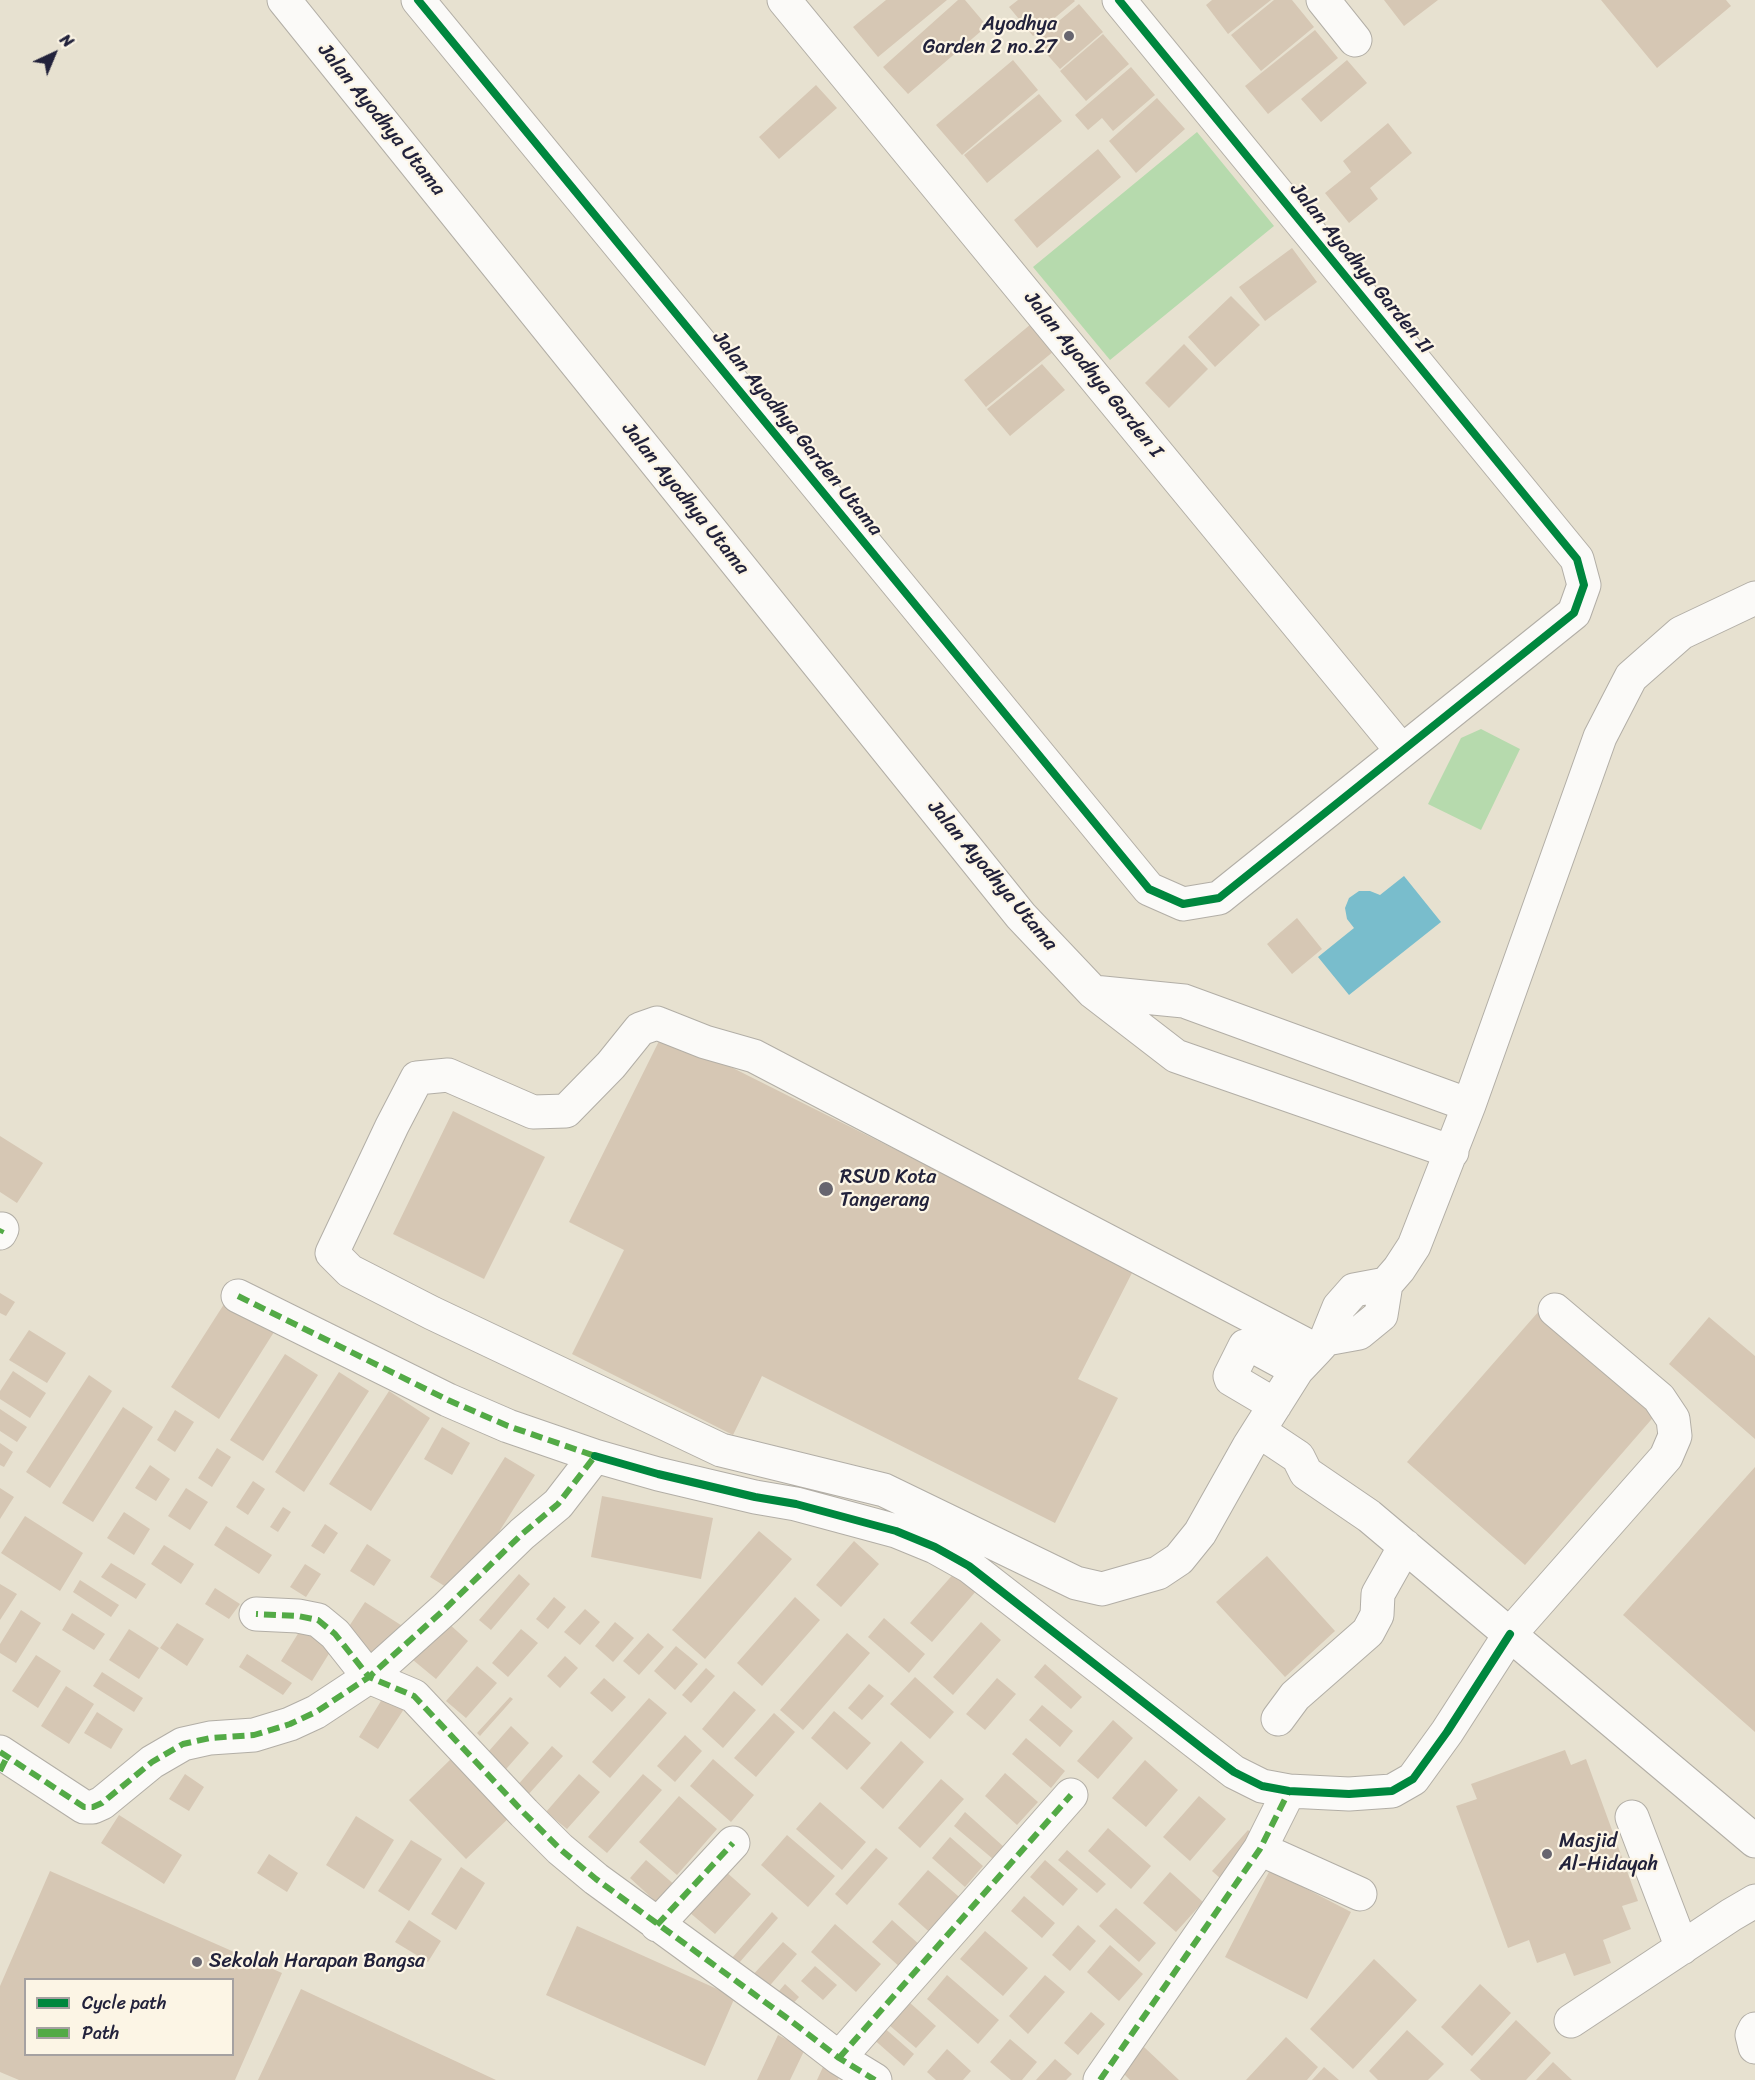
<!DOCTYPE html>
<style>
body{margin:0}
#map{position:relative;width:1755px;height:2080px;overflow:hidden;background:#e7e1d0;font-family:Sriracha,sans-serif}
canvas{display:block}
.legend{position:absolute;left:24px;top:1978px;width:210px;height:78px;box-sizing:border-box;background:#fcf5e5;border:2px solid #a5a1a1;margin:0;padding:8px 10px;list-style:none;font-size:18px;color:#22223b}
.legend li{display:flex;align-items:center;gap:12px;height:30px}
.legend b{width:30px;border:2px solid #a5a1a1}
.north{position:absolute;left:24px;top:24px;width:60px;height:60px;-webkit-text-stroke:4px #fcf5e5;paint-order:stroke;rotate:44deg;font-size:16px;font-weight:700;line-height:24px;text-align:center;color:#22223b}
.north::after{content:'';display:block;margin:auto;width:21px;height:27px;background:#22223b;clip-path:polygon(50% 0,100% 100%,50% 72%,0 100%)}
</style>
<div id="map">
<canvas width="1755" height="2080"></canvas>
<ul class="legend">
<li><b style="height:8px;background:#00873e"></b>Cycle path</li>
<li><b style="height:8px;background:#53aa46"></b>Path</li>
</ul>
<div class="north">N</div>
</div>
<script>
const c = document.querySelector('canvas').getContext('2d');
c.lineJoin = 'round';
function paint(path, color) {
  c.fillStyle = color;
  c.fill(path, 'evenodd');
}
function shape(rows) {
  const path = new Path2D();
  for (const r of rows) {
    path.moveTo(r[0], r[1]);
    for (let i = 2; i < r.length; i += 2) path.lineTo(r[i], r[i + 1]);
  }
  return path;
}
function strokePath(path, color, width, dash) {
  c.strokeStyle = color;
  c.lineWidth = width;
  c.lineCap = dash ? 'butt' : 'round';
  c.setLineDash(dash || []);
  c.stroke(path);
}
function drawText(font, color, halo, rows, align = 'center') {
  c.font = font + ' Sriracha,sans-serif';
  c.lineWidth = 4.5;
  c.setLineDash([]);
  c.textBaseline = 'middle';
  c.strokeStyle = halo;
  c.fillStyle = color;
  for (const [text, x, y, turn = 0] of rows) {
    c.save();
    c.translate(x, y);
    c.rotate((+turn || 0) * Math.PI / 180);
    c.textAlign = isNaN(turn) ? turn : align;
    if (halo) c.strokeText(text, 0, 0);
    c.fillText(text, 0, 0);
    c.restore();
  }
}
const green = shape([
 [1197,132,1274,226,1110,360,1033,267],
 [1481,729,1520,749,1481,830,1428,804,1461,738]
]);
const water = shape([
 [1404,876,1441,922,1349,995,1318,957,1354,928,1347,919,1345,908,1349,898,1359,891,1370,891,1380,895]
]);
const building = shape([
 [886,0,947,0,878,57,853,27],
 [958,0,965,0,987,26,908,94,883,67],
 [1018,0,1074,0,1075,1,1033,36,1009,7],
 [1212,0,1271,0,1228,34,1206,5],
 [1274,0,1292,0,1314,27,1261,71,1231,35],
 [1384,0,1438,0,1404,26],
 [1601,0,1726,0,1731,6,1657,68],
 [1079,4,1103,32,1060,69,1035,41],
 [1315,30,1338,58,1268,114,1245,86],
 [1103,34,1129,64,1086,101,1060,71],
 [1013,60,1038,90,962,155,936,125],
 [1347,60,1367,83,1321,122,1301,99],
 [1131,67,1155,95,1113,131,1102,118,1088,130,1075,115],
 [816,85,837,108,779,159,759,137],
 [1039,94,1062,121,987,183,964,155],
 [1157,98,1185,129,1136,173,1109,141],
 [1388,123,1412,153,1370,188,1378,199,1349,223,1325,193,1351,172,1343,161],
 [1098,149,1121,177,1037,248,1014,220],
 [1292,248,1317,282,1265,321,1239,287],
 [1231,296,1260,325,1215,367,1188,337],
 [1031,324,1054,351,986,407,964,380],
 [1184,344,1208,369,1169,408,1145,383],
 [1042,364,1065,390,1010,436,987,409],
 [1297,918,1322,949,1292,974,1267,944],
 [663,1033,1134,1269,1078,1379,1118,1398,1055,1523,762,1376,733,1435,572,1354,624,1250,569,1222],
 [453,1111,545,1157,484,1279,393,1234],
 [0,1136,43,1163,17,1203,0,1192],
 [0,1293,15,1302,6,1316,0,1313],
 [226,1301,274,1332,219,1419,171,1387],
 [1539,1311,1657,1413,1525,1565,1407,1462],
 [1709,1317,1755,1356,1755,1439,1669,1364],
 [29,1330,66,1353,47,1383,9,1360],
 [285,1354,318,1375,263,1461,230,1440],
 [13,1371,46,1393,30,1418,0,1399,0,1391],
 [339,1372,369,1391,304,1492,275,1472],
 [89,1375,112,1391,50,1488,26,1472],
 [389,1391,430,1418,371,1511,329,1484],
 [123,1407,153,1427,93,1522,62,1503],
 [0,1409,27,1427,17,1442,0,1431],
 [175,1410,194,1422,175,1452,157,1440],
 [442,1427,470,1443,452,1475,424,1459],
 [0,1443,13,1452,4,1467,0,1465],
 [217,1448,231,1457,212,1487,198,1478],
 [505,1457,535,1475,459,1595,430,1577],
 [150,1465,170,1479,156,1501,135,1488],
 [1755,1467,1755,1732,1623,1615],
 [253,1481,265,1489,248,1515,236,1507],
 [0,1488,14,1497,0,1519],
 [186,1488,208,1502,190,1530,168,1516],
 [602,1496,713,1518,701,1579,591,1557],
 [283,1507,291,1512,278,1532,270,1527],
 [124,1512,150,1529,134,1555,107,1538],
 [25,1516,83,1553,60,1591,1,1553],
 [325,1524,338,1533,324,1554,311,1546],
 [226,1526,272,1555,259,1574,214,1545],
 [759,1531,792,1559,705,1659,672,1630],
 [854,1541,879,1564,841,1607,816,1585],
 [367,1544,391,1560,374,1586,350,1571],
 [164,1545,194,1564,181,1584,151,1564],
 [1267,1556,1335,1631,1285,1677,1216,1602],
 [111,1563,146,1584,136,1599,101,1577],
 [305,1564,321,1574,306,1597,290,1587],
 [956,1571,977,1590,932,1642,910,1623],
 [519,1574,530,1584,491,1630,479,1620],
 [80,1580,119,1605,111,1617,73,1592],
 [0,1584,17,1594,0,1620],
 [215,1588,240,1604,229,1619,205,1604],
 [554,1597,566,1607,548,1629,536,1619],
 [795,1597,820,1620,762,1686,737,1663],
 [365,1602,407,1629,386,1661,344,1634],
 [585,1609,600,1622,580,1645,564,1632],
 [21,1610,41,1623,16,1663,0,1653,0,1644],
 [72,1613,105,1634,94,1650,62,1630],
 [884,1618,925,1654,909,1673,868,1637],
 [447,1622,468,1641,436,1679,413,1660],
 [615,1622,634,1638,613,1662,595,1646],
 [981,1622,1001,1640,953,1695,933,1677],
 [177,1623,204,1639,187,1666,160,1648],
 [304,1624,335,1644,312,1681,281,1661],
 [129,1629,159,1648,139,1679,109,1660],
 [521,1629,538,1643,508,1677,492,1663],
 [648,1633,664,1647,639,1675,623,1661],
 [847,1633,870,1653,803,1730,780,1710],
 [676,1646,698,1664,675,1690,654,1671],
 [247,1654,292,1683,283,1695,239,1667],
 [36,1655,61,1671,38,1708,12,1691],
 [565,1656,578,1668,560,1688,547,1676],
 [1045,1664,1082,1697,1071,1709,1034,1677],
 [477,1666,497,1683,466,1718,446,1701],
 [706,1668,715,1676,691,1703,682,1695],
 [102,1672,143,1698,134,1712,93,1686],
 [915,1677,954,1712,930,1739,890,1704],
 [604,1678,626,1697,612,1712,590,1693],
 [997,1678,1016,1694,985,1730,966,1714],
 [869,1684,884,1696,862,1720,848,1708],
 [66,1686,94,1704,69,1744,41,1726],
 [734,1691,756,1710,723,1748,702,1729],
 [384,1696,404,1709,378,1749,359,1737],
 [510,1697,513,1699,480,1736,477,1733],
 [649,1698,667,1713,610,1778,592,1762],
 [1042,1705,1073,1731,1060,1747,1029,1720],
 [834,1711,871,1743,847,1770,811,1738],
 [97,1712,123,1729,111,1749,84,1733],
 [774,1713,795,1732,756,1777,734,1758],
 [1113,1720,1133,1738,1098,1779,1077,1761],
 [511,1726,529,1743,500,1776,481,1760],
 [685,1735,702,1751,675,1782,657,1766],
 [1026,1738,1065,1771,1051,1788,1012,1754],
 [901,1741,924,1762,883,1809,860,1788],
 [552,1746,563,1756,527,1796,516,1787],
 [1565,1750,1571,1765,1586,1759,1638,1901,1622,1906,1631,1929,1603,1940,1611,1963,1574,1976,1565,1953,1537,1963,1529,1940,1508,1948,1456,1806,1477,1799,1471,1784],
 [454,1756,512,1815,466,1859,409,1800],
 [713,1759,754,1795,731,1822,690,1786],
 [1145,1760,1178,1790,1146,1827,1112,1798],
 [1005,1773,1038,1802,1017,1825,985,1796],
 [185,1774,204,1787,189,1811,169,1799],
 [579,1774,600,1792,567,1829,546,1812],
 [643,1774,662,1790,607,1853,588,1837],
 [941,1779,964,1799,920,1848,898,1828],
 [679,1796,717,1829,677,1875,639,1842],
 [1199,1796,1226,1819,1190,1861,1163,1837],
 [820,1802,866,1842,842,1870,796,1829],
 [965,1812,1004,1847,993,1859,954,1826],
 [119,1815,182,1855,164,1884,101,1843],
 [356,1816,394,1840,364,1889,326,1865],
 [1108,1828,1151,1866,1131,1889,1088,1851],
 [1248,1830,1256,1838,1221,1879,1212,1871],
 [787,1835,835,1876,808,1907,761,1865],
 [950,1837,983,1866,965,1887,932,1858],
 [411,1840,442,1859,409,1911,378,1891],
 [876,1848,888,1858,847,1905,835,1894],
 [1067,1850,1106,1884,1097,1893,1058,1860],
 [269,1854,298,1873,287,1892,257,1873],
 [646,1860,684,1893,667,1912,630,1878],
 [1045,1860,1078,1889,1063,1906,1030,1877],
 [461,1867,485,1883,456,1930,431,1914],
 [928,1870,965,1902,935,1937,898,1904],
 [1270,1870,1351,1912,1307,1999,1225,1957],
 [50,1871,282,1973,235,2080,19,2080,0,2072,0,1986],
 [26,1980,232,1980,232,2054,26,2054],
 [725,1871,751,1894,715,1934,689,1912],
 [1170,1872,1203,1902,1176,1932,1143,1903],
 [1024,1896,1055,1923,1042,1938,1011,1911],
 [1116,1908,1156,1943,1139,1962,1099,1926],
 [772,1912,778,1918,739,1963,732,1958],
 [409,1920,441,1941,428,1962,395,1942],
 [892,1920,921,1946,901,1968,872,1942],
 [835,1924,881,1964,856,1992,811,1952],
 [1078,1925,1096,1941,1070,1971,1052,1955],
 [577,1926,735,1997,705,2066,546,1995],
 [985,1931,1028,1968,1003,1996,960,1959],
 [783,1942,797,1954,766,1990,751,1977],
 [1110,1945,1143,1974,1119,2001,1087,1972],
 [1374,1959,1417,2000,1353,2069,1310,2029],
 [815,1966,837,1985,823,2000,801,1981],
 [947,1975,999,2020,978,2044,927,1999],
 [1045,1975,1065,1992,1028,2034,1009,2016],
 [785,1984,799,1997,788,2009,774,1997],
 [1480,1984,1511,2013,1472,2056,1441,2027],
 [301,1989,496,2080,258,2080],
 [909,2002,936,2026,916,2048,889,2025],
 [1091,2012,1105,2024,1078,2055,1064,2043],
 [1516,2020,1551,2053,1526,2080,1481,2080,1470,2070],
 [881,2025,914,2054,904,2066,871,2037],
 [1407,2030,1444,2064,1428,2080,1378,2080,1369,2071],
 [778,2035,805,2049,790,2080,757,2080],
 [1286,2037,1318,2067,1307,2080,1246,2080],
 [1010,2039,1037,2062,1022,2080,1011,2080,990,2062],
 [1144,2047,1179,2080,1130,2080,1122,2072],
 [947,2049,971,2071,963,2080,936,2080,927,2072],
 [1055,2059,1072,2074,1066,2080,1036,2080],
 [1553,2062,1572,2080,1536,2080],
 [823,2067,840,2075,838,2080,817,2080],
 [1324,2067,1339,2080,1312,2080]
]);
const minor = shape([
 [284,0,1021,916,1093,992,1176,1056,1452,1152],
 [418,0,1149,889,1183,904,1219,898,1574,613,1584,585,1577,559,1119,0],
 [784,0,1402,751],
 [1323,0,1355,40],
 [1093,992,1184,1001,1469,1105],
 [0,1233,2,1229],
 [238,1296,448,1400,508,1426,595,1456,558,1504,522,1534,446,1608,369,1677,335,1634,318,1620,298,1616,256,1614],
 [1326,1339,1359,1333,1381,1315,1386,1284,1399,1269,1414,1246,1469,1105,1600,737,1631,677,1681,633,1755,598],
 [1316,1350,754,1056,705,1042,657,1023,640,1029,611,1065,566,1111,533,1112,448,1075,417,1078,392,1126,332,1253,350,1271,432,1313,721,1450,884,1490,1076,1583,1102,1589,1158,1573,1179,1559,1200,1533,1249,1446,1297,1370,1316,1350,1326,1339,1339,1307,1354,1290,1386,1284],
 [1275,1405,1231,1379,1230,1376,1245,1346,1251,1345,1297,1370],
 [1259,1431,1298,1457,1306,1473,1369,1516,1755,1841],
 [595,1456,658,1474,755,1497,796,1504,896,1531,935,1547,969,1566,1234,1772,1262,1786,1289,1791,1349,1794,1392,1791,1413,1779,1447,1732,1510,1634,1666,1457,1675,1436,1673,1419,1659,1398,1555,1310],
 [1278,1719,1295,1696,1368,1632,1377,1615,1378,1594,1405,1546],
 [0,1752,84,1807,93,1807,102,1803,152,1762,183,1744,210,1738,254,1735,290,1724,316,1712,369,1677,414,1696,524,1813,560,1849,596,1879,791,2021,839,2058,875,2080],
 [1632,1817,1682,1948],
 [1260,1849,1360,1894],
 [657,1925,733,1843],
 [1571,2021,1731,1915,1755,1901],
 [1755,2029,1752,2035,1755,2047],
 [839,2058,1071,1795],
 [1100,2080,1260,1849,1289,1791]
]);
const quiet = shape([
 [0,1233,2,1229],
 [238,1296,448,1400,508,1426,595,1456,558,1504,522,1534,446,1608,369,1677,335,1634,318,1620,298,1616,256,1614],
 [0,1752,84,1807,93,1807,102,1803,152,1762,183,1744,210,1738,254,1735,290,1724,316,1712,369,1677,414,1696,524,1813,560,1849,596,1879,791,2021,839,2058,875,2080],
 [0,1771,7,1757],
 [657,1925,733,1843],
 [839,2058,1071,1795],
 [1100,2080,1260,1849,1289,1791,1283,1790]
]);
const cycleway = shape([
 [418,0,1149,889,1183,904,1219,898,1574,613,1584,585,1577,559,1119,0],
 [595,1456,658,1474,755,1497,796,1504,896,1531,935,1547,969,1566,1207,1752,1234,1772,1262,1786,1289,1791,1349,1794,1392,1791,1413,1779,1447,1732,1510,1634]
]);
const markers = [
 [1069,36,6,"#67656f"],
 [826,1189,8,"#67656f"],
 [1547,1854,6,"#67656f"],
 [197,1962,6,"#67656f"]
];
const poiNames = [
 ["Ayodhya",1057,25,"right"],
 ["Garden 2 no.27",1057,48,"right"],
 ["RSUD Kota",840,1178],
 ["Tangerang",840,1201],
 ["Masjid",1559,1842],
 ["Al-Hidayah",1559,1865],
 ["Sekolah Harapan Bangsa",209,1962]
];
const streetNames = [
 ["Jalan Ayodhya Utama",381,120,51],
 ["Jalan Ayodhya Garden II",1361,269,51],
 ["Jalan Ayodhya Garden I",1093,375,51],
 ["Jalan Ayodhya Garden Utama",797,434,51],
 ["Jalan Ayodhya Utama",685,499,51],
 ["Jalan Ayodhya Utama",992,876,50]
];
paint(green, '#b6daad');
paint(water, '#79bdcc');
paint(building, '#d6c7b4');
strokePath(minor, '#b2aea6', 35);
strokePath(minor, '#fbfaf8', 33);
strokePath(quiet, '#53aa46', 6, [12, 6]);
strokePath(cycleway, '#00873e', 8);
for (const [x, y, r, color] of markers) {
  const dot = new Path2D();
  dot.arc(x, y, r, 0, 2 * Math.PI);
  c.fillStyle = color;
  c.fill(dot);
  strokePath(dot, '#fcf5e5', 2);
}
drawText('20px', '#22223b', '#fcf5e5', poiNames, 'left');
drawText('20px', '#22223b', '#fcf5e5', streetNames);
</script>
